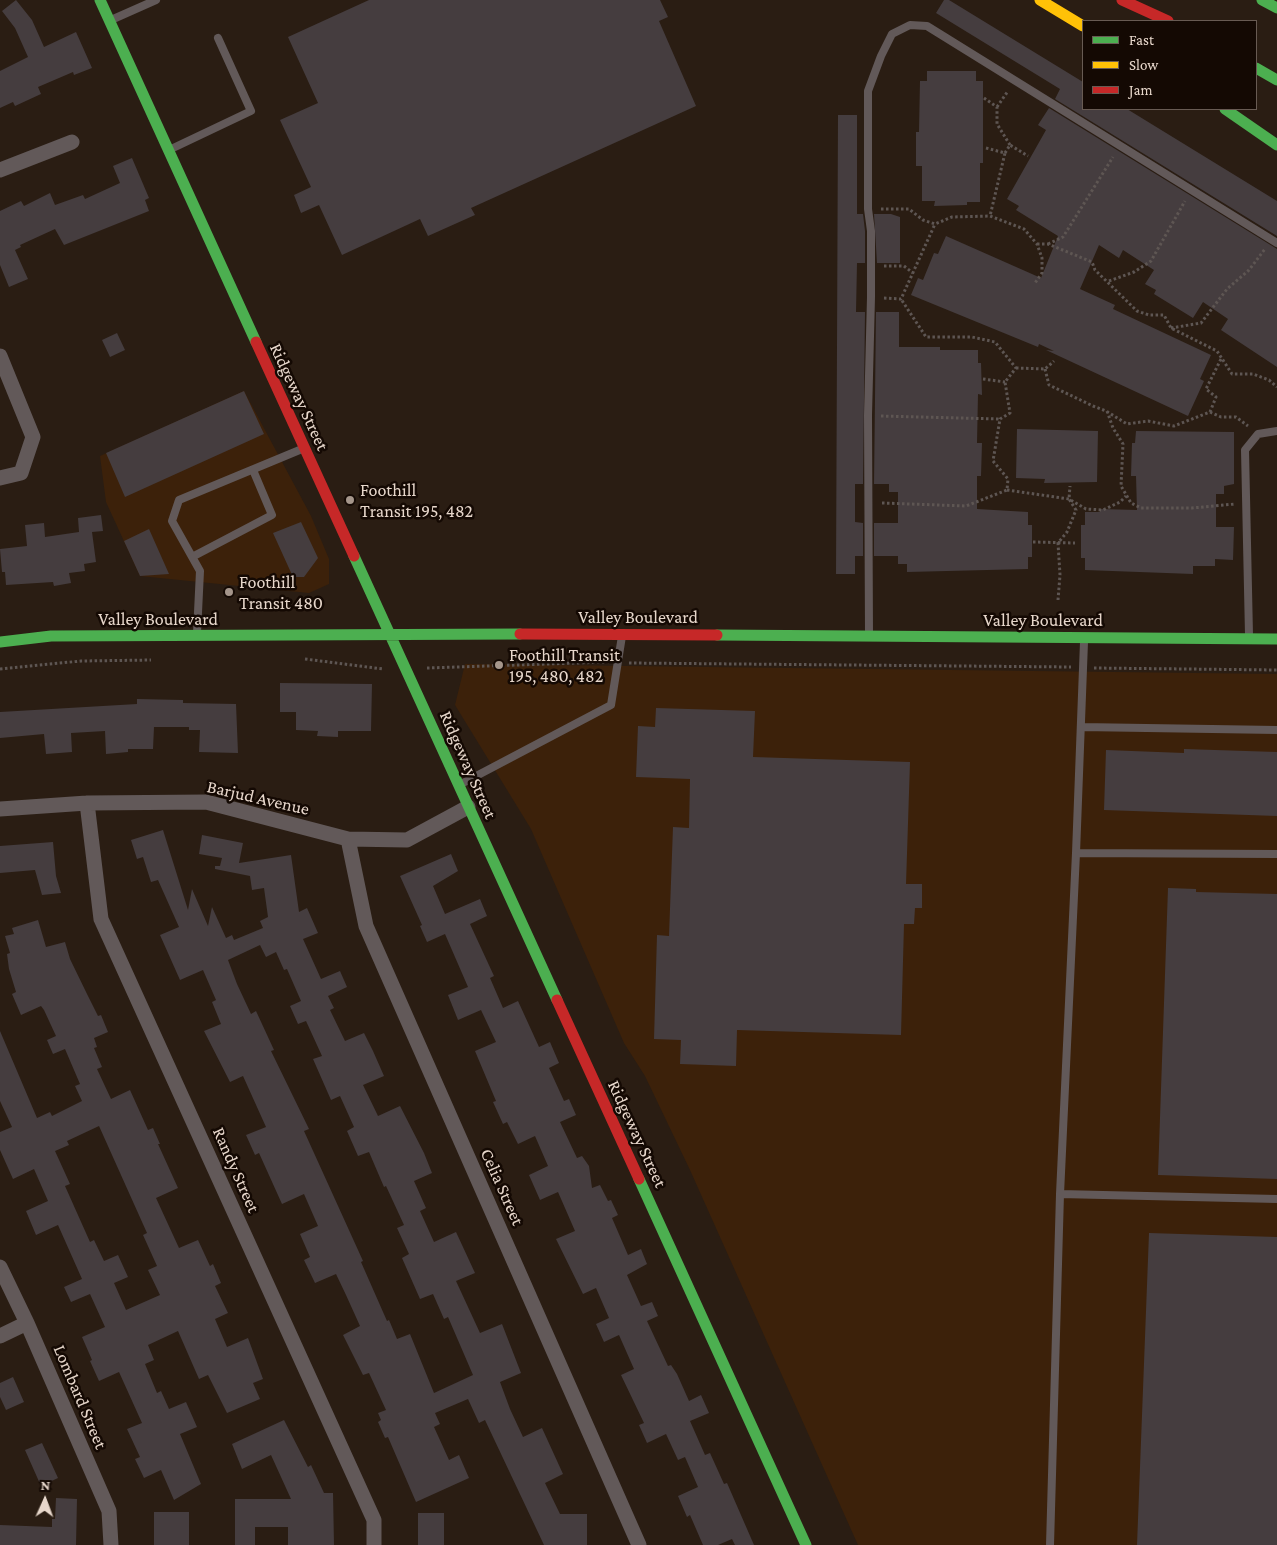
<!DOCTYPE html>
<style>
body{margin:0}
#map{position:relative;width:1277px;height:1545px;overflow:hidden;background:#2a1d13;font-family:"Crimson Pro",serif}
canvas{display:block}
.legend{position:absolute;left:1082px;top:20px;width:175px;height:90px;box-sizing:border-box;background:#140903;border:1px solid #685b53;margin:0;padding:6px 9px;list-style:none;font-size:15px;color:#e7d7cb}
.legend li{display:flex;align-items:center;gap:10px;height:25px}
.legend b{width:25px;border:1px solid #685b53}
.north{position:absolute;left:20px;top:1475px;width:50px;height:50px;-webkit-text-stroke:4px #140903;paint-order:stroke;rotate:2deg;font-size:14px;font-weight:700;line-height:20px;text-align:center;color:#e7d7cb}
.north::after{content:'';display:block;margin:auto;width:18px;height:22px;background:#e7d7cb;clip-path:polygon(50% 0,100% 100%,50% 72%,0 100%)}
</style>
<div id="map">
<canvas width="1277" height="1545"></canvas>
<ul class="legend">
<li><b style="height:6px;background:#4caf50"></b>Fast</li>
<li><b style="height:6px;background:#ffc107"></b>Slow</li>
<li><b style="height:6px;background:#c62828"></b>Jam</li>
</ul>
<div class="north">N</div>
</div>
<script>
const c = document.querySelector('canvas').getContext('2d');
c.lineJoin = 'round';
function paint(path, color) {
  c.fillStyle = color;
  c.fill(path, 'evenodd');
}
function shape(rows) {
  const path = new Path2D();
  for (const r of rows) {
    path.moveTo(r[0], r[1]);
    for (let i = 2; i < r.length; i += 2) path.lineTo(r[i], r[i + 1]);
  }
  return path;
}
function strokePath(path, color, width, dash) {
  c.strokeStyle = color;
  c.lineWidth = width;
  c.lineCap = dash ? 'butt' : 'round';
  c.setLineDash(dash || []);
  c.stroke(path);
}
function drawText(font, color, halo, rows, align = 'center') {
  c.font = font + ' "Crimson Pro",serif';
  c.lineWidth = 5;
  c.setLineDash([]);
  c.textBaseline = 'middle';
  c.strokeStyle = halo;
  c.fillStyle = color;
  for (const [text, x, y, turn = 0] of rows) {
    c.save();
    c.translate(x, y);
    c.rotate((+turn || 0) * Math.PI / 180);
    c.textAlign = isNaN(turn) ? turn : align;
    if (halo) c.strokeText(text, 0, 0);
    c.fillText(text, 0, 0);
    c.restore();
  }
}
const built = shape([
 [244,391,311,516,329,559,329,584,309,593,140,576,106,502,100,456],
 [465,664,1277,674,1277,1545,858,1545,690,1170,645,1076,624,1043,531,829,455,705]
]);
const building = shape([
 [16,0,32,20,44,47,76,32,92,68,74,75,73,72,38,87,41,94,15,106,13,102,0,108,0,71,28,57,15,28,2,11],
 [369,0,660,0,668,17,659,21,696,106,471,208,475,215,428,236,420,219,342,255,319,205,301,213,294,195,311,187,280,120,318,103,288,37],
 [944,0,949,0,1083,82,1083,109,1127,109,1277,201,1277,236,1055,99,1060,89,936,13],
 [927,71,976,71,976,81,983,81,983,163,980,163,980,202,967,202,967,205,934,206,935,201,922,201,922,166,916,166,916,132,919,132,920,81,927,81],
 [1049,108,1277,249,1277,367,1221,330,1228,319,1203,302,1193,318,1154,294,1156,290,1145,284,1154,270,1123,250,1119,258,1099,245,1080,289,1115,305,1113,309,1211,355,1200,379,1204,381,1188,416,1046,350,1054,351,1039,344,1038,347,911,295,918,278,923,280,934,253,938,254,946,236,1041,278,1058,236,1016,210,1019,206,1007,199,1046,130,1038,125],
 [838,115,857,115,857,214,863,214,865,231,865,263,857,263,856,312,865,312,863,484,855,484,855,522,863,523,863,556,855,556,855,574,836,574],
 [132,158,149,198,145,200,149,211,64,245,55,229,20,245,21,247,15,250,28,279,9,287,0,265,0,211,21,201,24,206,50,193,55,205,83,195,85,199,120,183,113,166],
 [874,214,891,214,900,217,900,263,877,263],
 [876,312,899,312,899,347,940,347,940,350,978,350,978,363,981,363,982,395,978,394,977,443,982,443,981,476,977,476,977,509,1028,512,1028,525,1032,525,1032,557,1028,557,1028,569,907,572,907,564,898,564,898,556,874,556,874,523,898,523,898,492,889,492,889,484,874,484],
 [117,333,125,350,110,357,102,340],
 [244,391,264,434,125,497,106,453],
 [1017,429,1098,431,1097,482,1044,483,1045,479,1016,478],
 [1136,431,1234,432,1234,484,1224,486,1224,494,1216,494,1216,527,1234,527,1233,560,1215,559,1215,566,1193,566,1193,574,1085,570,1085,558,1081,558,1081,525,1085,525,1085,512,1100,512,1100,509,1137,510,1136,476,1131,476,1132,443,1135,443],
 [101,515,103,531,92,532,96,562,84,564,85,571,69,573,71,583,54,586,53,582,6,585,5,572,2,572,0,549,27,546,25,525,44,523,45,537,79,532,78,518],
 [301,522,318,558,304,577,293,577,273,533],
 [149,529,169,574,140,576,124,541],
 [280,683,372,684,371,731,338,731,338,737,317,736,318,731,296,730,296,712,280,712],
 [137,699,183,700,183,703,236,704,238,753,199,752,200,730,189,730,189,727,154,727,153,749,128,749,128,752,106,754,105,731,71,733,72,752,46,754,44,734,0,738,0,712,137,704],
 [656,708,755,711,753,757,910,762,906,884,922,884,922,908,915,908,914,924,904,924,901,1035,737,1030,736,1066,680,1064,681,1040,654,1039,657,935,669,936,673,827,689,828,690,779,636,777,638,726,655,727],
 [1184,749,1277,752,1277,816,1104,810,1106,750,1184,753],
 [163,830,188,910,192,889,208,926,212,907,226,938,232,935,234,940,263,928,260,921,268,917,264,888,252,890,250,876,215,869,215,866,220,866,222,858,199,854,202,835,243,843,239,863,291,855,299,912,307,908,318,933,303,939,321,979,340,971,347,987,328,996,334,1008,330,1010,345,1041,364,1033,373,1051,384,1076,363,1085,378,1116,400,1106,424,1153,432,1173,414,1181,426,1208,420,1211,434,1242,456,1232,475,1273,456,1281,480,1333,502,1324,521,1373,500,1382,510,1409,523,1437,542,1428,563,1474,545,1483,560,1514,587,1514,587,1545,544,1545,485,1420,479,1423,468,1399,435,1413,440,1424,434,1427,449,1460,459,1455,469,1478,416,1502,388,1437,385,1438,378,1422,381,1420,378,1413,386,1410,369,1373,363,1375,343,1335,360,1326,346,1295,336,1274,315,1283,304,1260,310,1257,300,1234,318,1226,304,1194,282,1204,259,1153,255,1155,246,1135,266,1127,243,1076,230,1082,204,1031,221,1024,212,1002,216,1000,203,970,180,980,160,935,179,927,158,880,151,882,143,857,137,859,131,840],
 [260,945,266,957,276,952,284,970,287,969,301,1001,290,1006,298,1024,306,1021,322,1056,313,1059,331,1100,340,1096,354,1127,347,1131,358,1156,369,1152,384,1187,386,1186,404,1225,397,1228,409,1254,402,1258,420,1299,433,1294,444,1319,448,1317,473,1375,434,1393,410,1334,397,1339,389,1320,387,1321,361,1262,363,1261,304,1131,309,1129,271,1051,274,1050,256,1011,251,1014,237,984,228,960],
 [53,842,56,876,61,893,42,895,35,870,0,873,0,846],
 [451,854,458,871,433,886,445,914,480,899,487,916,470,924,494,976,490,978,503,1008,518,1001,539,1047,550,1042,559,1063,549,1068,564,1101,569,1099,576,1115,560,1122,577,1158,582,1156,589,1166,592,1188,600,1185,608,1201,611,1200,618,1215,612,1218,628,1255,641,1249,647,1264,627,1275,641,1306,652,1302,658,1316,647,1321,668,1366,671,1365,677,1374,689,1401,701,1395,709,1413,690,1421,705,1455,710,1453,724,1484,727,1483,754,1545,735,1545,732,1539,718,1545,703,1545,690,1515,687,1517,678,1496,698,1487,685,1457,678,1460,666,1434,647,1443,639,1425,644,1423,621,1375,634,1369,619,1335,604,1342,596,1324,609,1318,596,1288,583,1294,556,1239,575,1231,558,1192,540,1200,529,1175,548,1166,535,1136,518,1144,507,1122,503,1124,493,1102,496,1101,475,1051,496,1042,481,1010,458,1020,448,995,468,987,445,934,427,942,420,926,422,925,400,876],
 [1168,888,1196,889,1196,892,1277,894,1277,1179,1158,1175],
 [38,920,46,947,65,942,70,959,87,994,98,1016,101,1015,108,1032,94,1038,97,1047,94,1048,102,1067,97,1069,111,1099,130,1090,148,1130,153,1128,160,1144,158,1144,178,1188,156,1198,179,1248,198,1240,210,1266,213,1264,221,1283,215,1286,228,1313,215,1319,227,1347,248,1338,263,1379,253,1383,260,1399,227,1413,208,1375,199,1379,178,1331,148,1345,154,1360,145,1364,157,1393,161,1391,169,1409,186,1402,197,1427,180,1434,201,1484,174,1500,161,1470,144,1478,135,1459,140,1457,127,1429,142,1423,119,1372,99,1381,90,1361,92,1360,82,1337,105,1327,90,1294,71,1302,64,1287,82,1279,58,1225,36,1235,26,1211,48,1201,34,1169,13,1179,0,1150,0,1132,12,1127,0,1101,0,1031,37,1118,50,1112,52,1116,82,1101,75,1086,80,1084,65,1049,53,1054,47,1040,56,1036,44,1010,41,1006,21,1015,12,994,16,992,9,969,7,954,10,953,5,936,14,934,12,928],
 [99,1126,147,1233,143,1235,157,1266,148,1270,160,1295,126,1310,114,1283,128,1277,118,1255,104,1261,94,1240,90,1242,65,1186,70,1184,55,1151,69,1145,67,1141],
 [1149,1233,1277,1237,1277,1545,1137,1545],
 [13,1377,24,1402,6,1410,0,1397,0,1383],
 [284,1420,308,1467,311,1465,324,1493,333,1493,334,1545,288,1545,288,1527,255,1527,255,1545,235,1545,235,1499,291,1499,271,1455,242,1469,232,1444],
 [42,1443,58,1478,41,1486,25,1450],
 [56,1498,77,1499,76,1545,0,1545,0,1525,52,1527,52,1519,55,1519],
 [154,1512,189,1512,189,1545,154,1545],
 [418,1513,444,1513,444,1545,418,1545]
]);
const path = shape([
 [984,98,997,107,997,124,1010,145],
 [997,107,1008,91],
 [986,148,1005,153,990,216],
 [1005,153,1010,145,1028,156],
 [881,209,909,209,923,220,935,224,952,217,990,216,1024,229,1037,244,1042,258,1042,273,1035,283],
 [1037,244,1048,244,1092,262,1095,270,1137,311,1149,315,1164,315,1171,328,1217,351,1232,374,1253,374,1269,380,1277,387],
 [1048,244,1063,237,1113,157],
 [884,266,904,266,913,273],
 [1109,281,1134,272,1151,261,1185,201],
 [884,298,901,299,935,224],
 [1171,328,1201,323,1227,289,1249,270,1265,249],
 [1016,368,1045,369,1054,361],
 [1045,369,1049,385,1093,406,1106,411,1127,424,1148,421,1174,426,1210,412,1216,397,1206,389,1221,359],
 [983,379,1005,382],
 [1107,411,1113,428,1123,444,1121,486,1131,503,1141,508,1192,508,1235,504],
 [1210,412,1221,417,1236,417,1248,426],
 [881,416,1000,419],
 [1007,490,1069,499,1086,509,1103,510,1120,502,1126,496],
 [882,503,966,506,1007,490,1008,479,993,461,1000,419,1010,413,1005,382,1016,368,995,342,972,337,926,337,901,299],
 [1033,542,1075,543],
 [1058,600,1060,575,1058,543,1067,532,1076,510,1069,499,1070,486],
 [305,659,383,669],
 [629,663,1071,667],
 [427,668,606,662],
 [1094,668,1277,670],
 [0,669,81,661,151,660]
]);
const lane = shape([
 [111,20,156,0],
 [171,149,251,111,218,38],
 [192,557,272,515,253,470],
 [197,633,200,571,172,521,179,500,302,449],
 [869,634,868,415,871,297,871,231,868,209,868,91,881,56,892,34,910,25,927,26,1277,243],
 [1249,635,1245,450,1258,434,1277,431],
 [1084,642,1076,853,1277,854],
 [1081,727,1277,730],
 [461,784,611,705,622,636],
 [1076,853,1060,1194,1277,1199],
 [1050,1545,1060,1194]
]);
const street = shape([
 [0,170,72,142],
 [0,356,33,437,21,473,0,478],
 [87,803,101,919,374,1520,374,1545],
 [0,809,87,803,206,802,348,839,407,840,468,807],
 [348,839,366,926,639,1545],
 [0,1267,27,1323,109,1511,111,1545],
 [0,1336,27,1323]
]);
const fast = shape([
 [100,0,256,342],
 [1262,0,1277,8],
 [1256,68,1277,80],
 [1225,109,1277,145],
 [354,556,557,1000],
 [717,635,1277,639],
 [0,642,51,636,520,634],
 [639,1179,806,1545]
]);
const slow = shape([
 [1040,0,1083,26]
]);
const jam = shape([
 [1122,0,1168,21],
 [256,342,354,556],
 [520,634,717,635],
 [557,1000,639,1179]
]);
const markers = [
 [350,500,5,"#a5968b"],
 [229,592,5,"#a5968b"],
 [499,665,5,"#a5968b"]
];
const streetNames = [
 ["Ridgeway Street",299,397,65],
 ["Valley Boulevard",638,617],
 ["Valley Boulevard",158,619],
 ["Valley Boulevard",1043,620],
 ["Ridgeway Street",468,765,66],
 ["Barjud Avenue",258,798,13],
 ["Ridgeway Street",637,1134,65],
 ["Randy Street",236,1170,66],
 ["Celia Street",502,1187,66],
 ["Lombard Street",80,1397,67]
];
const poiNames = [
 ["Foothill",360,490],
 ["Transit 195, 482",360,511],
 ["Foothill",239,582],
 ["Transit 480",239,603],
 ["Foothill Transit",509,655],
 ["195, 480, 482",509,676]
];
paint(built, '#3c210a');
paint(building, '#453d3f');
strokePath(path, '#5e5653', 3, [2.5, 2.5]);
strokePath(lane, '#625959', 8);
strokePath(street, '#625959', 15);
strokePath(fast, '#4caf50', 11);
strokePath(slow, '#ffc107', 11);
strokePath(jam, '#c62828', 11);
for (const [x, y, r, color] of markers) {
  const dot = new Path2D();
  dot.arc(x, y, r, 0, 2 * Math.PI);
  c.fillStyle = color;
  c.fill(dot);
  strokePath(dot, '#140903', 2);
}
drawText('18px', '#e7d7cb', '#140903', streetNames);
drawText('18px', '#e7d7cb', '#140903', poiNames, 'left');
</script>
